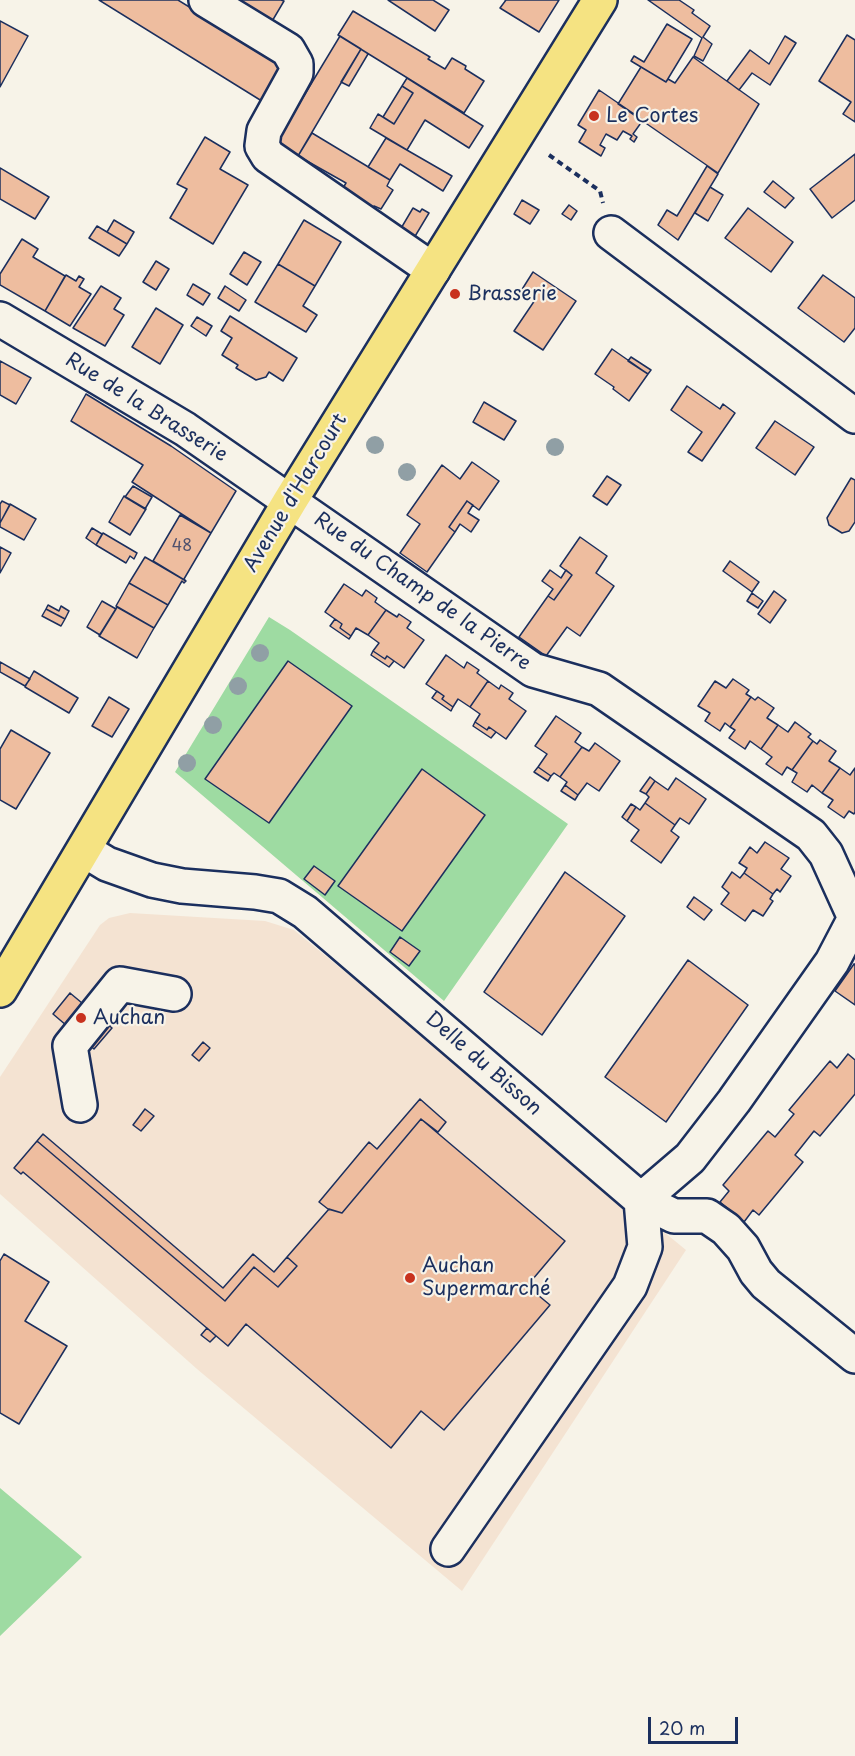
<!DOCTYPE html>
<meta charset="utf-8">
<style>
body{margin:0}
#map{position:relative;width:855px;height:1756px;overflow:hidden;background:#f7f3e8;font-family:"Playpen Sans",sans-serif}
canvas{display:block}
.scale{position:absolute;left:648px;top:1717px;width:90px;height:27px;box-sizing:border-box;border:3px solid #1b2f5e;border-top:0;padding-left:8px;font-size:18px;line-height:21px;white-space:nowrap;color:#1b2f5e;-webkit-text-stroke:4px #f7f3e8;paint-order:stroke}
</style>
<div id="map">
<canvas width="855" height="1756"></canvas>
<div class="scale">20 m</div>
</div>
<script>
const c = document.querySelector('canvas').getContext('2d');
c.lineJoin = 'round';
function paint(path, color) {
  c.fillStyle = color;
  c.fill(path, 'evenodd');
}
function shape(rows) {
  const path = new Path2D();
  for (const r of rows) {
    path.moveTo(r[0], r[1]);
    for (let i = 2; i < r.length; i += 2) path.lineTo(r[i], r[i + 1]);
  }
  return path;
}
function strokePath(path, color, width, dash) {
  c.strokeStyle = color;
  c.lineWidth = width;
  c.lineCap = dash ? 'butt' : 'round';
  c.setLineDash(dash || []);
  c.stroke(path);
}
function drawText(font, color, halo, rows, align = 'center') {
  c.font = font + ' "Playpen Sans",sans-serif';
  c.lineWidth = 4.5;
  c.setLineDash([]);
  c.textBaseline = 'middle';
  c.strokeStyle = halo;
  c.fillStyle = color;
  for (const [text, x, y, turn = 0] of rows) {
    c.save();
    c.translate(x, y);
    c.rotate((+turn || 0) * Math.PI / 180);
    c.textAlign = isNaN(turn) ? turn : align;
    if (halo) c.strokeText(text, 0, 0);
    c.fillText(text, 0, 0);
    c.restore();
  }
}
const built = shape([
 [130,913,265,921,294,930,686,1250,462,1591,197,1369,0,1194,0,1077,100,925,109,918]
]);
const green = shape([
 [269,617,290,630,568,824,444,1001,175,772],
 [0,1488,82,1557,0,1636]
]);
const building = shape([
 [99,0,178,0,287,67,265,103,99,0],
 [233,0,281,0,284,1,271,23,233,0],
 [388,0,433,0,449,10,435,31,388,0],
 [506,0,505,0,559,0,539,32,500,8,506,0],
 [648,0,679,0,694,10,692,13,710,26,703,37,712,44,703,61,694,56,702,38,648,0],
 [353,11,430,57,428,59,445,69,452,58,466,66,465,69,484,81,464,113,338,35,353,11],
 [0,21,28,36,0,87,0,21],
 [667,24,692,39,666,82,631,61,634,56,644,62,667,24],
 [847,35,855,40,855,122,843,114,851,102,819,81,847,35],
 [340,36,361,49,298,156,276,142,340,36],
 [785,36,796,43,770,85,752,73,739,90,727,81,750,50,769,64,785,36],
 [361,49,368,54,349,86,341,82,361,49],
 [693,57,759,104,718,173,618,104,641,67,666,82,668,79,675,83,693,57],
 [407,78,483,126,469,148,425,120,407,150,370,128,378,114,394,124,413,93,402,86,407,78],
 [402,86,413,93,394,124,383,117,402,86],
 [599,90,643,120,633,134,637,137,634,142,630,139,632,136,623,131,617,140,606,134,600,145,605,148,601,156,579,142,586,130,578,125,599,90],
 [312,133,390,180,387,186,393,190,381,209,374,206,371,211,340,193,346,183,298,156,312,133],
 [205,137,230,152,220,169,248,185,213,244,170,218,187,189,177,184,205,137],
 [386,138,452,176,443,191,400,164,390,180,368,167,386,138],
 [855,154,855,200,832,218,810,189,855,154],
 [707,166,718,174,678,240,658,225,667,210,677,216,707,166],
 [0,168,49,197,35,219,0,199,0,168],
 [773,181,794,198,785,208,764,192,773,181],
 [710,187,723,195,708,221,695,213,710,187],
 [522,200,539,210,530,224,514,214,522,200],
 [569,205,577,211,571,220,562,214,569,205],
 [413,208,420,212,422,209,429,213,414,238,400,230,413,208],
 [748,208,793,242,771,272,725,238,748,208],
 [114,220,134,232,127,244,107,232,114,220],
 [304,220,341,242,315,286,278,264,304,220],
 [97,226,127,244,119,256,89,238,97,226],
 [22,239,38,249,33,257,65,276,45,311,0,285,0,274,22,239],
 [244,252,261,262,247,285,230,274,244,252],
 [156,261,169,269,156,290,143,282,156,261],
 [278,264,315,286,303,306,317,315,306,332,255,302,278,264],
 [533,272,576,301,543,350,514,331,535,300,521,291,533,272],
 [66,275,76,281,79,276,84,279,79,287,91,294,70,326,45,311,66,275],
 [823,275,855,298,855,328,844,342,798,308,823,275],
 [193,284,210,294,203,305,187,295,193,284],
 [101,286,121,298,114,309,124,315,105,346,73,328,101,286],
 [225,286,246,300,239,311,218,298,225,286],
 [156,308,183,325,160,364,132,347,156,308],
 [230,316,297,358,283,381,269,372,266,377,256,380,236,368,238,365,222,355,232,338,221,331,230,316],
 [197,317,212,326,206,336,191,326,197,317],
 [612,349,648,374,629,401,613,389,614,387,595,374,612,349],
 [631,357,651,370,648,374,628,361,631,357],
 [0,361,31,378,16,404,0,395,0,361],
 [687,386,720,409,723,404,735,413,702,461,688,452,702,432,671,410,687,386],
 [86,394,171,446,236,491,211,533,132,482,143,465,71,421,86,394],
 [484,402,516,421,504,440,473,422,484,402],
 [775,421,814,447,795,475,756,448,775,421],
 [472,462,499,481,479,510,467,501,449,527,455,532,427,572,400,553,420,524,407,515,442,465,460,479,472,462],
 [607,476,621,485,607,505,593,496,607,476],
 [851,478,855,480,855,522,849,531,842,533,829,525,827,518,851,478],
 [133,486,152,497,145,509,125,497,133,486],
 [124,496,146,509,130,535,109,522,124,496],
 [2,501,10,505,0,523,0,504,2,501],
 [467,501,473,505,468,513,479,520,471,532,460,524,455,532,449,527,467,501],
 [10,504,36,519,24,540,0,527,0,523,10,504],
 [180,515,211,533,184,579,186,581,153,561,180,515],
 [92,528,102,534,96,545,86,538,92,528],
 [103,533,137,553,134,559,130,556,126,563,96,545,103,533],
 [580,537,607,556,596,573,614,586,580,636,567,627,546,656,519,637,548,596,554,600,572,575,560,566,580,537],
 [0,547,11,553,0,573,0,547],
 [145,557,186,581,184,583,182,581,168,605,129,583,145,557],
 [730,561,759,582,752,592,723,571,730,561],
 [550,570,561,578,566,570,572,575,554,600,548,596,553,589,542,581,550,570],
 [129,583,168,605,154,628,116,606,129,583],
 [344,584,362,596,366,590,377,598,375,602,386,610,368,635,356,628,351,636,340,628,342,624,325,612,344,584],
 [774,591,786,600,770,623,758,614,774,591],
 [752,593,763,601,758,608,747,601,752,593],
 [102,601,116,609,100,635,87,627,102,601],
 [48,605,59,611,61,606,69,611,65,619,46,609,48,605],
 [117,607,154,628,137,658,99,636,117,607],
 [46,609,65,619,61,626,42,616,46,609],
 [386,610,397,617,399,614,411,622,407,628,424,640,404,668,387,656,385,659,373,651,379,643,368,635,386,610],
 [335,619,342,624,340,628,351,636,349,639,330,626,335,619],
 [373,651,385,659,387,656,394,661,389,667,371,655,373,651],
 [446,655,464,668,467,662,479,670,477,673,488,681,470,707,458,699,453,707,442,699,444,696,426,684,446,655],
 [288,661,352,706,269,823,205,779,288,661],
 [0,662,30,679,25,686,0,672,0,662],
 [34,671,78,698,69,713,25,687,34,671],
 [733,679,749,690,746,694,751,697,730,727,725,723,720,731,705,721,710,713,698,706,715,681,726,688,733,679],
 [488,681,499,689,501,685,513,693,509,699,526,711,506,739,489,727,487,730,475,722,480,714,470,707,488,681],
 [437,691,444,696,442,699,453,707,451,711,432,698,437,691],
 [109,697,129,709,112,737,92,726,109,697],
 [751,697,755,700,758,697,774,708,767,718,778,725,761,749,750,741,745,749,729,738,735,730,730,727,751,697],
 [556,716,581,733,575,742,582,747,560,777,554,773,551,776,538,767,547,754,535,746,556,716],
 [475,722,487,730,489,727,496,732,491,738,473,726,475,722],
 [795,722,811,734,808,737,813,741,792,770,787,767,782,775,766,764,772,757,761,749,778,725,788,732,795,722],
 [11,730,50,753,16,809,0,800,0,749,11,730],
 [820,740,836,751,829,761,840,768,822,793,812,785,807,792,792,782,797,773,792,770,813,741,817,744,820,740],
 [595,743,620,761,599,791,587,783,578,795,565,785,567,782,560,777,582,747,589,751,595,743],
 [538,767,551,776,548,781,534,772,538,767],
 [840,768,850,775,855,768,855,812,854,814,849,811,844,818,828,807,833,800,822,793,840,768],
 [422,769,485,815,402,931,338,886,422,769],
 [650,777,655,781,646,794,640,791,650,777],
 [676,778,706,799,689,824,680,818,675,825,645,803,649,797,646,794,655,781,668,790,676,778],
 [565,785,578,795,575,800,561,791,565,785],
 [645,803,675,825,671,831,679,837,661,863,631,841,639,830,627,821,636,807,640,810,645,803],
 [631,804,636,807,627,821,622,817,631,804],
 [765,842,789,858,781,869,791,876,780,892,777,889,773,894,744,873,747,868,739,863,750,847,757,853,765,842],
 [314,866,335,881,325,895,304,879,314,866],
 [565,872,625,916,542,1035,484,992,565,872],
 [732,872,740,878,744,873,773,894,770,899,773,901,763,916,753,910,745,921,721,904,729,893,722,887,732,872],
 [694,897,712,910,704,920,687,907,694,897],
 [400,937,420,951,409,966,390,952,400,937],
 [688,960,748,1005,666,1122,605,1077,688,960],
 [854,964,855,964,855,1005,835,991,854,964],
 [70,993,112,1028,94,1049,53,1014,70,993],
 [203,1042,210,1048,199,1061,192,1055,203,1042],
 [848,1054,855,1060,855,1094,820,1136,814,1131,795,1155,803,1162,759,1215,753,1210,744,1222,720,1202,729,1191,723,1185,768,1131,775,1137,794,1114,789,1110,830,1061,837,1068,848,1054],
 [420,1099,446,1122,438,1132,421,1119,342,1213,328,1209,319,1202,369,1142,377,1149,420,1099],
 [145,1109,154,1116,141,1131,133,1125,145,1109],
 [421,1119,565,1241,527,1286,550,1305,444,1430,421,1411,391,1448,246,1324,228,1346,23,1172,21,1174,14,1168,37,1141,225,1301,254,1267,278,1287,297,1266,287,1257,329,1209,342,1213,421,1119],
 [43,1134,223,1288,253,1254,274,1272,287,1257,297,1266,278,1287,254,1267,225,1301,37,1141,43,1134],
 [4,1254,49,1282,25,1321,67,1346,19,1424,0,1413,0,1261,4,1254],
 [207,1328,216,1336,210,1342,201,1335,207,1328]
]);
const path = shape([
 [549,155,600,191,603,203]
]);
const minor = shape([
 [206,0,288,50,296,64,296,73,264,131,262,146,268,156,433,270],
 [611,233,855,416],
 [0,319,185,429,533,670,599,689,811,835,826,854,855,918],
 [84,850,107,864,152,880,182,886,255,892,279,896,305,912,641,1200,674,1216,707,1216,726,1229,743,1248,756,1272,766,1284,855,1356],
 [80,1105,70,1046,120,984,174,994],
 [641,1200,690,1158,734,1101,832,962,855,918],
 [448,1549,630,1286,645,1247,641,1200]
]);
const major = shape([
 [0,990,290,501,600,0]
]);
const trees = [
 [375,445],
 [555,447],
 [407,472],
 [260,653],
 [238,686],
 [213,725],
 [187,763]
];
const markers = [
 [594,116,6,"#c8321e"],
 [455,294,6,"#c8321e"],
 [81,1018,6,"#c8321e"],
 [410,1278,6,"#c8321e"]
];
const numberNames = [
 ["48",182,547]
];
const poiNames = [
 ["Le Cortes",606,116],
 ["Brasserie",467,294],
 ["Auchan",93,1018],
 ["Auchan",422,1266],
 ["Supermarché",422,1289]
];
const streetNames = [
 ["Rue de la Brasserie",146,408,32],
 ["Avenue d'Harcourt",296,493,-59],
 ["Rue du Champ de la Pierre",422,592,35],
 ["Delle du Bisson",483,1064,41]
];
paint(built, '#f4e3d2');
paint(green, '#9edba2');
paint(building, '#eebd9f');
strokePath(building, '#1b2f5e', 1.5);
strokePath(minor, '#1b2f5e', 38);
strokePath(major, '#1b2f5e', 38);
strokePath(path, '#1b2f5e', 4, [6, 4.5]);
strokePath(minor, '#f7f3e8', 33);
strokePath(major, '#f5e382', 33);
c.fillStyle = '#909fa5';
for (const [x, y] of trees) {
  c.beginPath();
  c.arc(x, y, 9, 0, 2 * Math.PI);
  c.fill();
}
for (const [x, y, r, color] of markers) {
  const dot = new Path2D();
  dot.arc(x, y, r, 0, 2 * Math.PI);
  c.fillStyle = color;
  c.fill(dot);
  strokePath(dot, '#f7f3e8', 2);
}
drawText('16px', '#50526e', null, numberNames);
drawText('20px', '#1b2f5e', '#f7f3e8', poiNames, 'left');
drawText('20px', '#1b2f5e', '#f7f3e8', streetNames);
</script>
